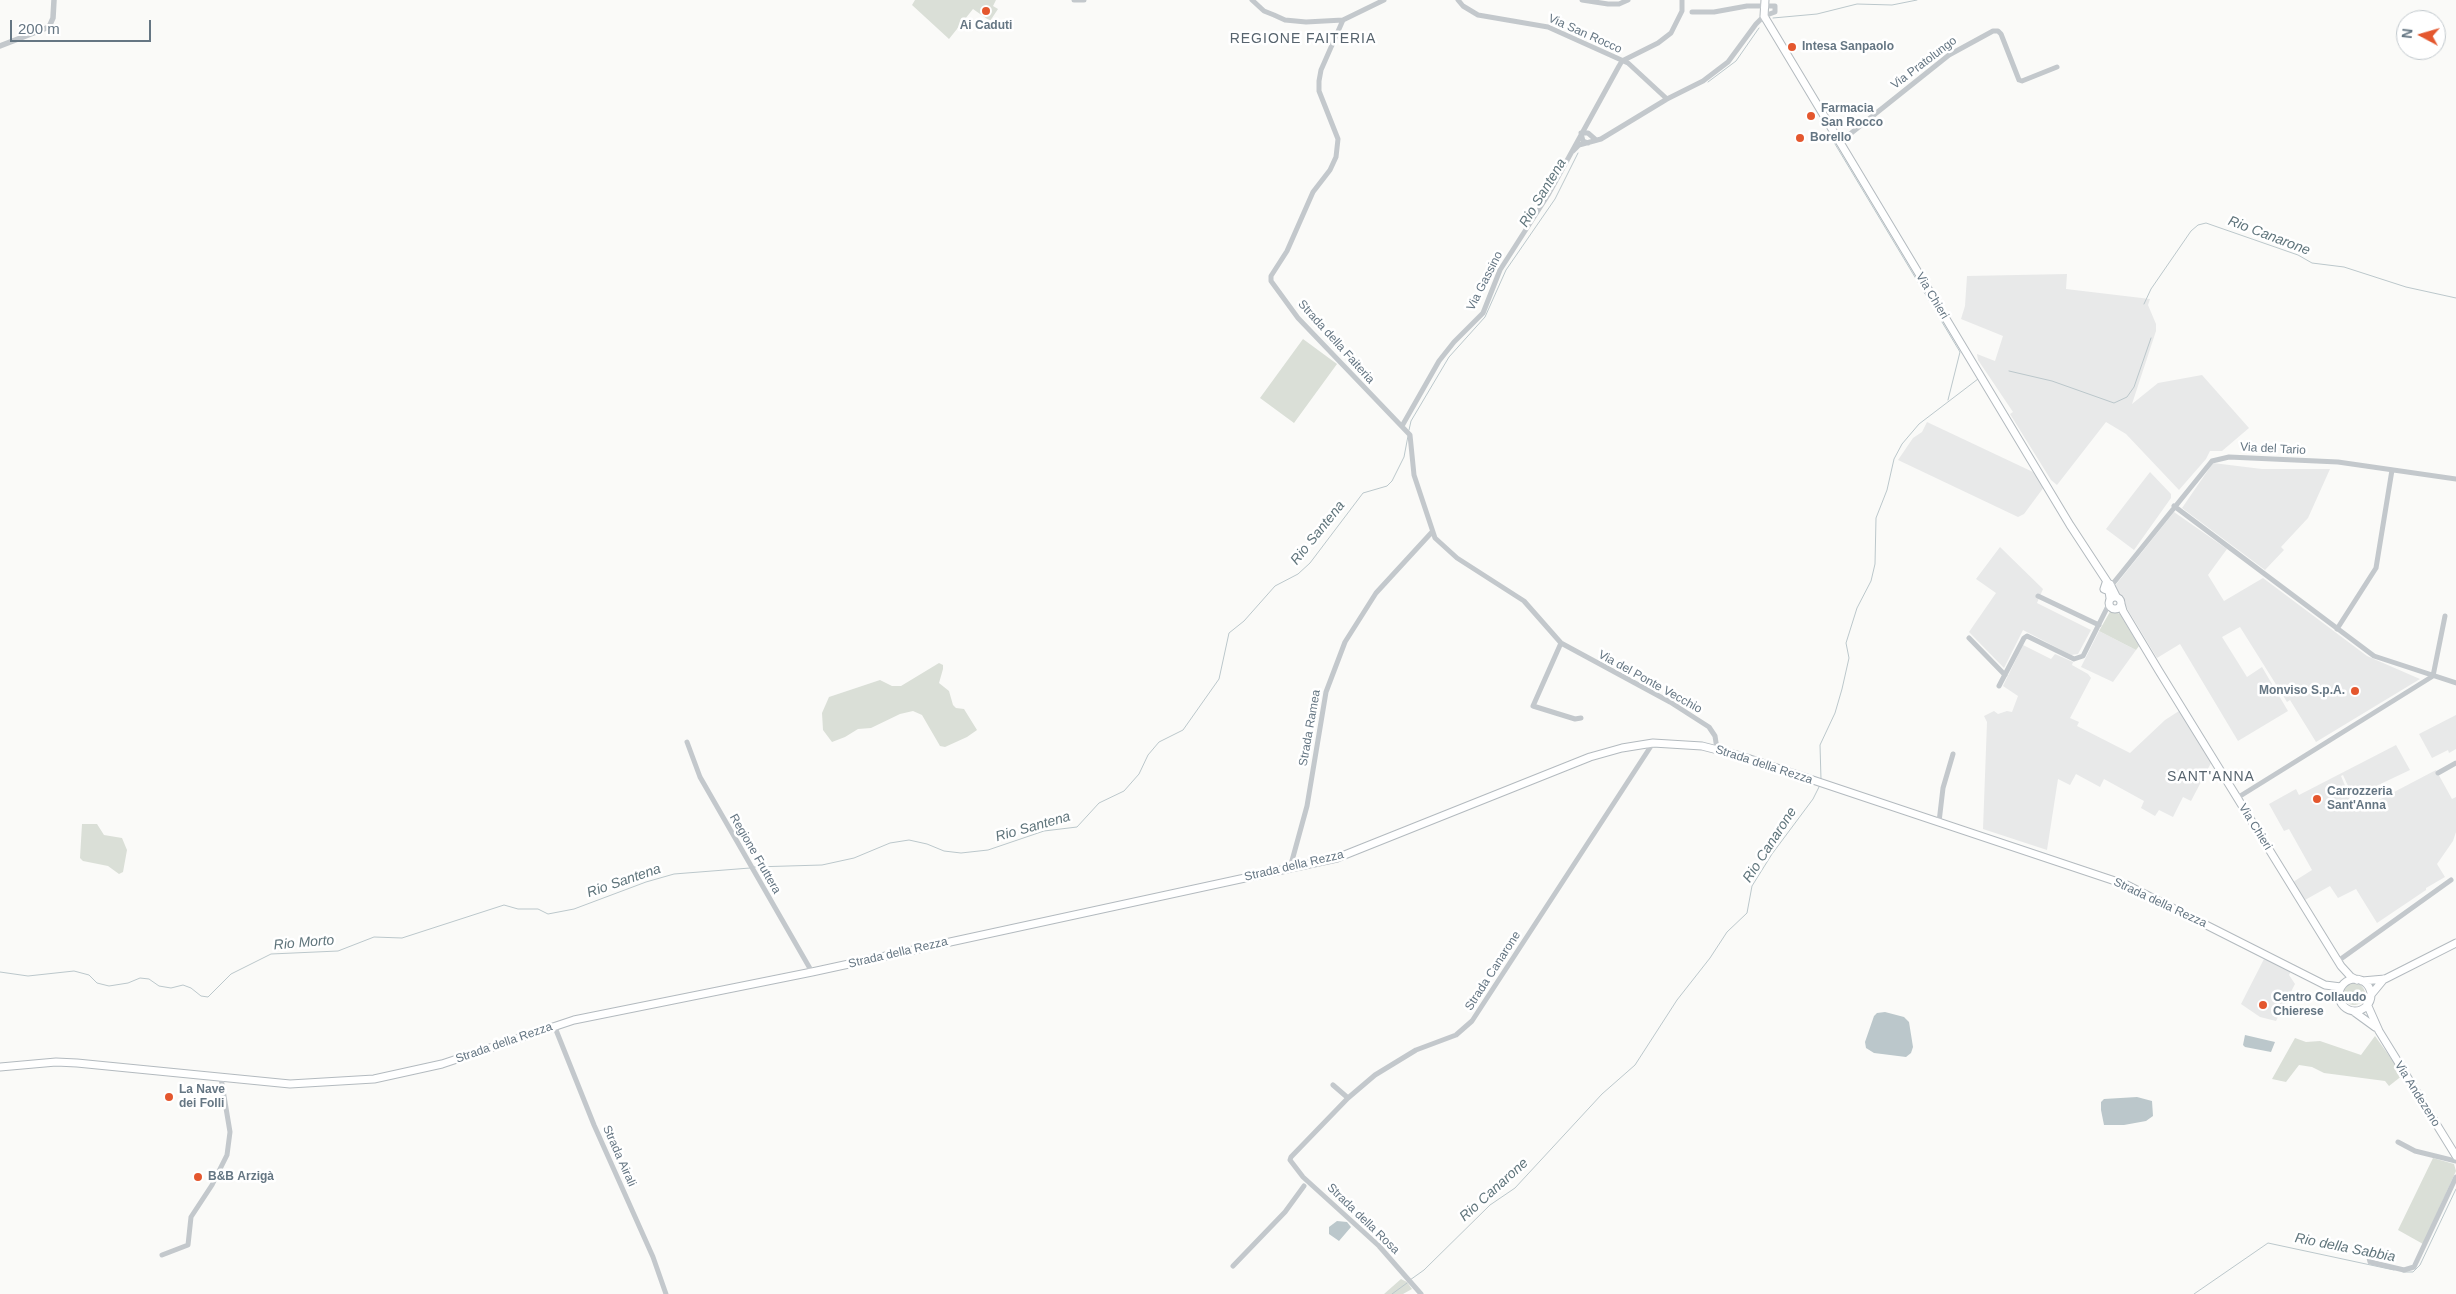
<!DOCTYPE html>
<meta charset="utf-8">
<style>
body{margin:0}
#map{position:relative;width:2456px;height:1294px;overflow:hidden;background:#fafaf8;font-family:Helvetica,sans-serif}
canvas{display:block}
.north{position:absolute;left:2396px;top:10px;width:50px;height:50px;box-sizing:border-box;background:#fff;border:1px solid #c1c8cd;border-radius:50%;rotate:276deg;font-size:14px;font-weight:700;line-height:20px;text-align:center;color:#657683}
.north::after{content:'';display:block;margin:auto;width:18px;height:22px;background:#e4572e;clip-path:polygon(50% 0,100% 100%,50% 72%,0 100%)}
.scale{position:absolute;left:10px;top:20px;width:141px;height:22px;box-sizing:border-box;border:2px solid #657683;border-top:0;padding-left:6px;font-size:15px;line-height:18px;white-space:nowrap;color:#657683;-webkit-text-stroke:4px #fff;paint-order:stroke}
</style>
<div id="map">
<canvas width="2456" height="1294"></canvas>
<div class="north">N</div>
<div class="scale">200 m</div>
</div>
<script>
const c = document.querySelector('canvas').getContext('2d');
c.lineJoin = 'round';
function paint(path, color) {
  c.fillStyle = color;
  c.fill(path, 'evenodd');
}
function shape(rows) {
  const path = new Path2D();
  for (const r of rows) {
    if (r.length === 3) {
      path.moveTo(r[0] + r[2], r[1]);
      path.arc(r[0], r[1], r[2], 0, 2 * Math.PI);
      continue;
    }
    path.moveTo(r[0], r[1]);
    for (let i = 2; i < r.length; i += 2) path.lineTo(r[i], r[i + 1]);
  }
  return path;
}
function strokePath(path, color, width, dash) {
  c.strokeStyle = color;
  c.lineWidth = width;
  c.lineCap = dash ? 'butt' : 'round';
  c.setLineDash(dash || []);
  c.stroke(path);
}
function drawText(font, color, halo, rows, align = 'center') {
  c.font = font + ' Helvetica,sans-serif';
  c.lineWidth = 5;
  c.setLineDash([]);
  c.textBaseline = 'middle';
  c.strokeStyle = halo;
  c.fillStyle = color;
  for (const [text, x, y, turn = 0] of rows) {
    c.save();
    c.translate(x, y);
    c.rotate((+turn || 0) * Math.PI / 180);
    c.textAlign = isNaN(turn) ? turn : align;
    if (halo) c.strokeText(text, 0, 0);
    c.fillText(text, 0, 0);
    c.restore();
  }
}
const built = shape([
 [2067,274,2066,289,2150,299,2148,305,2156,324,2156,331,2132,404,2158,383,2202,375,2249,428,2222,451,2210,451,2206,459,2179,490,2126,434,2106,422,2057,485,2051,480,2010,414,2013,412,1978,360,1977,354,1995,361,2003,336,1961,319,1965,306,1967,276],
 [1927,422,2033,472,2044,487,2024,514,2018,517,1898,460,1913,438,1922,432],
 [2213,463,2262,469,2330,469,2308,518,2281,547,2284,550,2265,570,2182,508],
 [2150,472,2171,494,2171,498,2134,550,2106,529],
 [2174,512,2227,549,2208,575,2224,601,2263,578,2367,656,2420,679,2316,742,2290,700,2287,702,2240,627,2222,637,2247,677,2262,667,2288,711,2238,741,2180,644,2157,658,2114,587],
 [2000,547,2043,589,2037,603,2091,630,2078,654,2071,655,2023,630,2004,668,1969,632,1996,593,1976,579],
 [2099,631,2136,650,2113,682,2081,667],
 [2023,645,2051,659,2055,654,2073,662,2072,665,2088,674,2091,678,2070,718,2079,722,2077,726,2130,753,2165,720,2179,711,2211,763,2191,801,2183,797,2173,817,2159,810,2155,816,2141,808,2144,801,2104,779,2100,787,2076,774,2070,785,2058,779,2047,850,1983,829,1987,722,1984,716,1994,711,1998,714,2007,711,2012,712,2018,696,2003,686],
 [2456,715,2456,749,2449,753,2448,750,2432,758,2419,734],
 [2396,745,2410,770,2353,797,2343,775,2341,776,2356,812,2436,770,2452,799,2456,797,2456,832,2453,841,2437,864,2445,877,2426,888,2426,890,2377,923,2356,889,2338,898,2330,886,2305,900,2293,882,2312,870,2289,829,2284,831,2269,804,2296,789,2299,795],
 [2264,959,2291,971,2289,975,2295,984,2276,1021,2260,1017,2241,1004]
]);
const green = shape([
 [915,0,996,0,993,6,998,9,990,21,973,9,949,39,912,5],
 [1303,339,1337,364,1294,423,1260,398],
 [2111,610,2120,614,2139,646,2136,650,2099,631],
 [939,663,943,665,943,669,939,683,949,691,953,705,956,708,964,709,977,730,967,737,945,747,940,746,922,715,913,711,900,714,871,728,858,729,845,737,832,742,823,730,822,713,829,697,880,680,892,686,901,686],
 [82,824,97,824,104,835,122,838,127,850,123,872,119,874,108,866,83,861,80,858],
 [2354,994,11],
 [2375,1036,2403,1075,2389,1086,2385,1081,2324,1073,2312,1067,2299,1065,2286,1082,2272,1079,2295,1038,2306,1042,2320,1041,2361,1055],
 [2433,1158,2454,1164,2456,1171,2423,1244,2398,1230],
 [1401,1279,1407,1282,1412,1289,1403,1294,1384,1294]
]);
const water = shape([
 [1885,1012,1904,1017,1909,1022,1913,1047,1911,1053,1906,1057,1874,1053,1866,1048,1865,1042,1874,1016,1877,1013],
 [2245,1035,2275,1042,2271,1052,2245,1047,2243,1045],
 [2137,1097,2152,1101,2153,1116,2146,1121,2124,1125,2104,1125,2101,1110,2101,1102,2104,1099],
 [1337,1221,1347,1222,1351,1227,1339,1241,1329,1234,1329,1227]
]);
const stream = shape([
 [1773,18,1817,14,1857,4,1892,5,1917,0],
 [1708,82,1736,61,1759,28],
 [1829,134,1960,352,1948,400],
 [2144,304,2151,289,2191,231,2198,225,2206,223,2298,255,2312,263,2344,267,2406,287,2456,298],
 [2009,371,2052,381,2114,403,2127,397,2134,387,2151,338],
 [1409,430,1411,421,1449,357,1485,317,1506,270,1555,199,1578,153],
 [1821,779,1820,745,1835,713,1842,689,1849,658,1846,643,1857,608,1871,581,1875,564,1876,518,1887,490,1894,459,1902,444,1919,424,1978,379],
 [754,867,822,865,854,858,890,843,909,840,927,844,944,851,961,853,988,850,1044,831,1077,827,1099,803,1124,791,1139,774,1148,755,1159,742,1183,730,1219,679,1229,633,1244,621,1275,586,1298,574,1310,563,1363,493,1387,486,1392,481,1404,457,1408,436],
 [0,972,28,976,74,971,89,975,97,983,109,986,128,983,140,978,149,979,159,986,171,988,183,985,191,988,201,996,208,997,231,974,271,954,338,951,374,937,402,938,504,905,518,909,538,909,548,914,574,909,646,882,674,874,750,868],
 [2403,1272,2413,1272,2420,1265,2456,1189],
 [1410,1280,1424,1270,1490,1205,1515,1188,1602,1094,1635,1065,1677,1000,1710,958,1727,932,1747,913,1752,886,1772,854,1813,799,1820,785],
 [1392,1294,1407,1283],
 [2194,1294,2268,1243,2394,1270]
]);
const minor = shape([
 [1074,0,1084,0],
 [1252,0,1264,11,1274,15,1285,20,1306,22,1343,20,1384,0],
 [1458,0,1463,6,1478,15,1548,27,1628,63,1667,99],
 [1582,0,1608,4,1619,4,1628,0],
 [1343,20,1321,70,1319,81,1319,91,1338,139,1336,157,1330,170,1313,192,1287,251,1271,276,1271,281,1298,318,1410,435,1414,475,1435,538,1457,558,1524,601,1561,643,1670,702,1709,727,1715,736,1717,749],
 [1840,142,1949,55,1993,31,1998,31,2001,34,2019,80,2022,81,2057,67],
 [1588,143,1583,141,1581,133,1588,133,1596,140],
 [1573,151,1579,145,1601,139,1667,99,1703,81,1728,62,1756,24,1764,16,1775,12,1775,6,1747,6,1714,12,1692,12],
 [1402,426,1439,361,1454,342,1483,313,1500,270,1548,195,1619,66,1622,61,1658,43,1671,33,1682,11,1682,0],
 [2174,506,2374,656,2456,683],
 [2111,586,2212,461,2229,457,2338,462,2456,479],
 [2038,596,2099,625],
 [2337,629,2376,568,2392,470],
 [1969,638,2005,675],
 [1561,643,1533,706,1575,719,1581,718],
 [1999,686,2024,638,2027,636,2074,659,2083,656,2109,604],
 [687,742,700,777,812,972],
 [2438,773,2456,763],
 [2237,798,2433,676,2445,616],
 [1939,822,1943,788,1953,754],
 [1290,868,1307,806,1326,692,1345,642,1376,593,1432,532],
 [2338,961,2451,880],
 [554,1025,594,1125,653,1257,666,1294],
 [1333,1085,1348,1098],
 [2398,1142,2415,1151,2456,1161],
 [2371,1251,2369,1258,2370,1262,2404,1270,2414,1267,2456,1177],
 [162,1255,188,1245,191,1217,212,1185,227,1155,230,1132,221,1078],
 [1233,1266,1285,1212,1304,1186],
 [1421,1294,1379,1246,1303,1177,1290,1160,1291,1157,1348,1098,1375,1075,1416,1050,1456,1035,1472,1021,1653,743]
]);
const tertiary = shape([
 [0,46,49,27,53,18,54,0]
]);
const secondary = shape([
 [1765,0,1764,16,2070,525,2108,583],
 [2115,603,6],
 [2110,598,2109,591,2104,589,2106,583,2110,584,2116,596],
 [2121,604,2123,611,2159,671,2341,966,2351,977,2357,980],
 [2355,995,16],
 [2362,981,2385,979,2456,943],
 [2370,996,2384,979],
 [2367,1004,2379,1031,2456,1156],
 [2353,1011,2375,1027],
 [0,1067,56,1062,77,1063,290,1084,374,1079,442,1064,574,1020,812,972,1337,858,1590,757,1622,748,1653,743,1702,746,1741,756,2127,885,2325,985,2341,987]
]);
const markers = [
 [986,11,5,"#e4572e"],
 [1792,47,5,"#e4572e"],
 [1811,116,5,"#e4572e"],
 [1800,138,5,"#e4572e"],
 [2355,691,5,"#e4572e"],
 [2317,799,5,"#e4572e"],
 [2263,1005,5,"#e4572e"],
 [169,1097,5,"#e4572e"],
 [198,1177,5,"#e4572e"]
];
const poiNames = [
 ["Ai Caduti",986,26,"center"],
 ["Intesa Sanpaolo",1802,47],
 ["Farmacia",1821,109],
 ["San Rocco",1821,123],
 ["Borello",1810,138],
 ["Monviso S.p.A.",2345,691,"right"],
 ["Carrozzeria",2327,792],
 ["Sant'Anna",2327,806],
 ["Centro Collaudo",2273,998],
 ["Chierese",2273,1012],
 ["La Nave",179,1090],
 ["dei Folli",179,1104],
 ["B&B Arzigà",208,1177]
];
const streetNames = [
 ["Via San Rocco",1585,34,24],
 ["Via Pratolungo",1924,63,-37],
 ["Via Gassino",1485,281,-63],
 ["Via Chieri",1932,296,59],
 ["Strada della Faiteria",1336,342,48],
 ["Via del Tario",2273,449,3],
 ["Via del Ponte Vecchio",1650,682,29],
 ["Strada Ramea",1310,728,-80],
 ["Strada della Rezza",1764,765,18],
 ["Via Chieri",2255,827,58],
 ["Regione Fruttera",755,854,60],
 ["Strada della Rezza",1294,866,-13],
 ["Strada della Rezza",2160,903,25],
 ["Strada della Rezza",898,953,-13],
 ["Strada Canarone",1493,971,-57],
 ["Strada della Rezza",504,1043,-19],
 ["Via Andezeno",2417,1094,58],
 ["Strada Airali",619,1156,66],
 ["Strada della Rosa",1363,1219,44]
];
const neighbourhoodNames = [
 ["REGIONE FAITERIA",1303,39],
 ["SANT'ANNA",2211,777]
];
const waterNames = [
 ["Rio Santena",1543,193,-59],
 ["Rio Canarone",2269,236,21],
 ["Rio Santena",1318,533,-51],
 ["Rio Santena",1033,827,-16],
 ["Rio Canarone",1770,845,-57],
 ["Rio Santena",624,881,-19],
 ["Rio Morto",304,943,-5],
 ["Rio Canarone",1494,1190,-42],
 ["Rio della Sabbia",2345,1248,11]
];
paint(built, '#e8e9e9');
paint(green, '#dadfd7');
paint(water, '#bbc7cb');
strokePath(stream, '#bbc7cb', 1);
strokePath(secondary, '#b3babf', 9);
strokePath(minor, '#c3c8cc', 5);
strokePath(tertiary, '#c3c8cc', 5.5);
strokePath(secondary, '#fff', 7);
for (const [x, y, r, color] of markers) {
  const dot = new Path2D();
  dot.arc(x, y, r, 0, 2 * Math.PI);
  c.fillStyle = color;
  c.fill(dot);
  strokePath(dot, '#fff', 2);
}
drawText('bold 12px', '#657683', '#fff', poiNames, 'left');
drawText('12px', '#657683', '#fff', streetNames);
c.letterSpacing = '1px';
drawText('14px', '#57646e', '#fff', neighbourhoodNames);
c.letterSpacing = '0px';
drawText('italic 14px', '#60757c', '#fff', waterNames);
</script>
